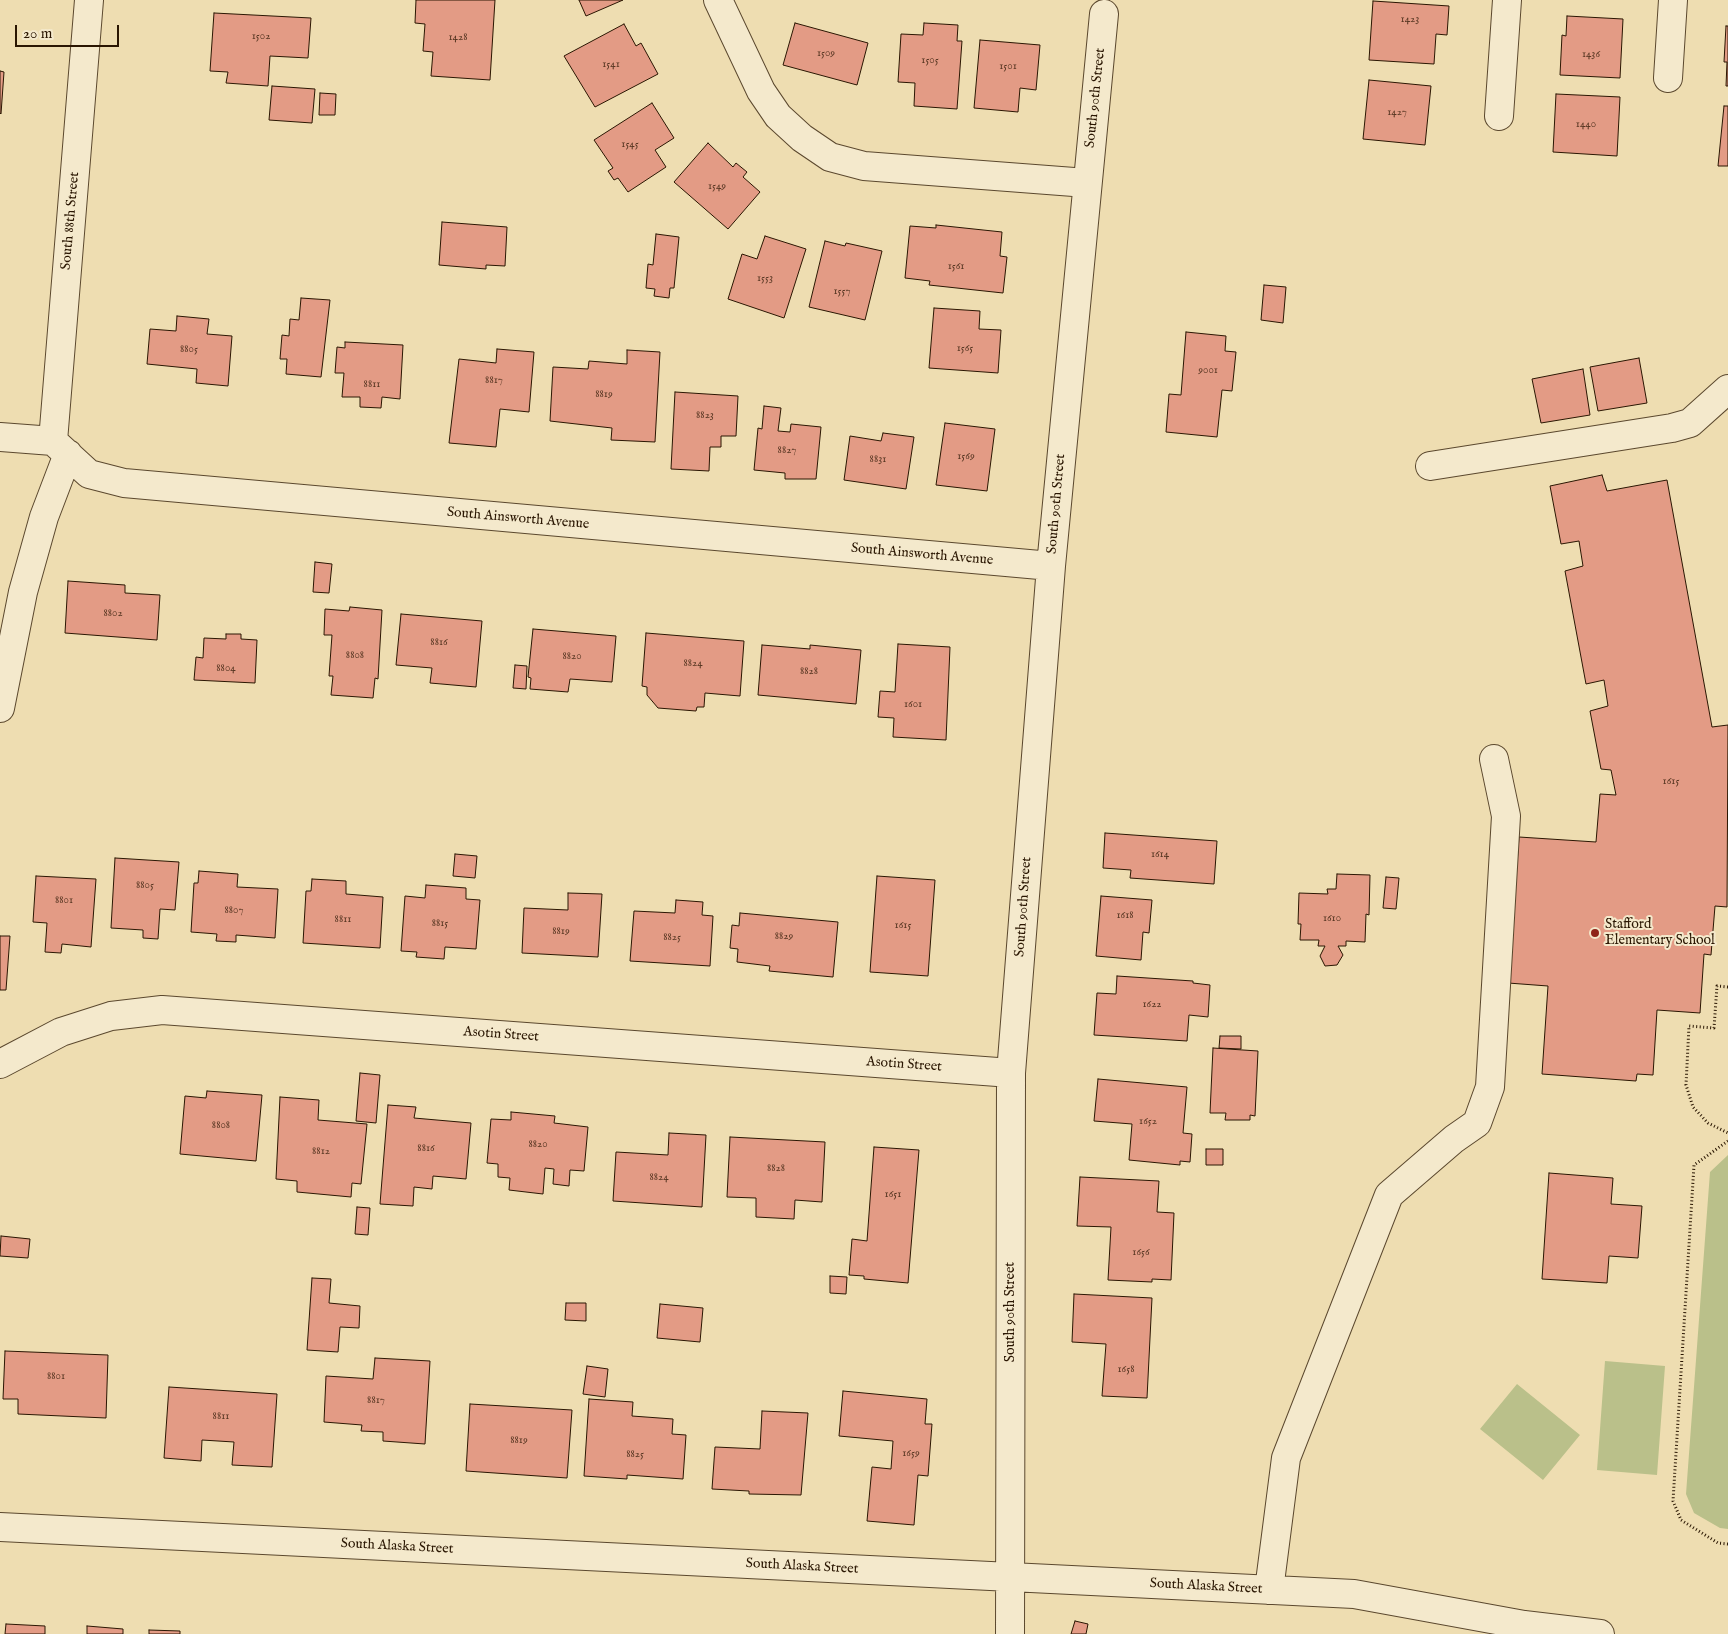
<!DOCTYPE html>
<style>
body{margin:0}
#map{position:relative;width:1728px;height:1634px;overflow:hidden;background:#eeddb1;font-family:"IM FELL English",serif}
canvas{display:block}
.scale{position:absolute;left:15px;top:25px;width:104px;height:22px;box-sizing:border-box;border:2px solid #2a1602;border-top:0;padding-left:6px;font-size:15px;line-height:18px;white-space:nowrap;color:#2a1602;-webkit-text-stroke:4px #f4e9cc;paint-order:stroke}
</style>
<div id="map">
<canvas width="1728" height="1634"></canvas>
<div class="scale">20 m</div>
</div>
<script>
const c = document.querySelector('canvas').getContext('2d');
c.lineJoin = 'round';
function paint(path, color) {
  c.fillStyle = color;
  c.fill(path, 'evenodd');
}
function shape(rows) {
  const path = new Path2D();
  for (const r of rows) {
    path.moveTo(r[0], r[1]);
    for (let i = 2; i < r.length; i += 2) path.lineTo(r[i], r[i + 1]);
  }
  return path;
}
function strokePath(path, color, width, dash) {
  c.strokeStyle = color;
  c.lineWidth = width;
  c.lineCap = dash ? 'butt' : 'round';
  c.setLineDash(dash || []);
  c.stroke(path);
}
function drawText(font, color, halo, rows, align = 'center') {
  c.font = font + ' "IM FELL English",serif';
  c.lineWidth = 4;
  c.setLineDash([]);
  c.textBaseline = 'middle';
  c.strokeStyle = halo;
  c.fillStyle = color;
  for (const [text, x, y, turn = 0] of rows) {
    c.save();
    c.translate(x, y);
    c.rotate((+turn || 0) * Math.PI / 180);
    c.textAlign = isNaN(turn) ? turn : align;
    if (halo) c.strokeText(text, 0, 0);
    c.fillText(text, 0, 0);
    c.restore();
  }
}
const green = shape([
 [1728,1155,1728,1529,1720,1528,1694,1513,1686,1494,1710,1172],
 [1605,1361,1665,1366,1657,1475,1597,1470],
 [1517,1384,1580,1435,1543,1480,1480,1429]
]);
const building = shape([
 [416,0,495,0,490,80,431,76,433,52,423,51,425,24,415,23,416,0],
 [579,0,623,0,586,16,579,0],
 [1373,1,1449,6,1447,35,1436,34,1434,64,1369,60,1373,1],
 [214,13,311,18,308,58,270,56,268,86,226,83,228,72,210,71,214,13],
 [1567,16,1623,19,1620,78,1560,75,1562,35,1566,36,1567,16],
 [795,23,868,43,857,85,783,65,795,23],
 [924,23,958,25,957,41,962,41,957,109,914,106,915,83,898,82,901,34,923,35,924,23],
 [624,24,636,46,641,43,658,74,595,107,564,56,624,24],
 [1726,26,1728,26,1728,86,1726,86,1727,62,1724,62,1726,26],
 [980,40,1040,45,1036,90,1020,88,1018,112,974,108,980,40],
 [0,71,4,72,1,114,0,113,0,71],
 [1369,80,1431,86,1425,145,1363,139,1369,80],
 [272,86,315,89,312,123,269,120,272,86],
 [320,93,336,94,335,115,319,115,320,93],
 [1556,94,1620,97,1617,156,1553,152,1556,94],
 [652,103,674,138,655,150,666,167,628,192,618,178,614,180,608,171,613,168,594,140,652,103],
 [1724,106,1728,106,1728,166,1718,166,1724,106],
 [708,143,733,167,736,163,747,172,743,177,760,192,728,229,674,182,708,143],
 [442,222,507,227,505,266,486,265,486,269,439,265,442,222],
 [936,225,1002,232,1000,256,1007,257,1003,293,929,285,930,281,905,278,910,226,936,228,936,225],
 [656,234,679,237,674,288,670,288,669,298,654,296,655,289,646,288,648,264,653,265,656,234],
 [765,236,806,249,784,318,728,299,742,254,757,259,765,236],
 [825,241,845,246,846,243,882,251,865,320,809,307,825,241],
 [1264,285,1286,287,1283,323,1261,320,1264,285],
 [301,298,330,300,321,377,286,374,287,359,280,359,282,335,289,336,290,319,299,320,301,298],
 [934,308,980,311,979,329,1001,330,998,373,929,368,934,308],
 [177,316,209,319,207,334,232,336,228,386,196,383,197,369,147,364,150,329,176,331,177,316],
 [1186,332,1226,336,1225,351,1236,352,1232,391,1222,390,1217,437,1166,432,1169,394,1181,395,1186,332],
 [345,342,403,345,400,399,382,397,381,408,360,407,360,397,342,397,344,373,335,373,337,347,345,348,345,342],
 [497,349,534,352,529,412,500,409,496,447,449,443,459,359,496,363,497,349],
 [627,350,660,352,655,442,611,440,612,428,550,421,553,367,588,369,589,361,627,364,627,350],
 [1639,358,1647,403,1598,411,1590,367,1639,358],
 [1583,369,1590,415,1541,423,1532,379,1583,369],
 [675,392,738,396,736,436,721,436,721,447,710,447,709,471,671,469,675,392],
 [764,406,781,408,778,431,790,432,791,424,821,427,816,479,785,479,785,473,754,470,758,428,762,429,764,406],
 [945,423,995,429,987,491,936,485,945,423],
 [883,433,914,437,906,489,844,480,850,436,881,441,883,433],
 [1602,475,1607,491,1667,480,1712,727,1728,725,1727,907,1715,906,1711,955,1704,954,1700,1013,1657,1010,1653,1075,1637,1074,1636,1081,1542,1074,1548,986,1508,983,1519,837,1596,842,1600,794,1616,795,1611,770,1601,769,1590,711,1608,706,1604,680,1586,684,1565,571,1583,566,1579,541,1561,544,1550,486,1602,475],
 [315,562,332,564,329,593,313,592,315,562],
 [68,581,125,585,125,593,160,595,157,640,65,633,68,581],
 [350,607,382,610,378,679,375,678,373,698,331,695,333,676,329,676,332,635,324,635,325,609,349,611,350,607],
 [401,614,482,621,476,687,430,683,432,668,396,665,401,614],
 [533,629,616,636,612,682,570,679,568,692,530,689,531,678,528,677,533,629],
 [646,633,744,641,740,696,705,693,704,707,697,707,696,711,658,708,647,695,647,687,642,686,646,633],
 [226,634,241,634,241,639,257,640,255,683,194,680,196,657,203,658,204,638,226,639,226,634],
 [898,644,950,647,946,740,893,737,894,718,878,717,880,691,895,692,898,644],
 [762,645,810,649,810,645,861,650,856,704,758,695,762,645],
 [515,665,527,666,526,689,513,688,515,665],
 [1105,833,1217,841,1214,884,1130,878,1131,870,1103,868,1105,833],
 [455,854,477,856,475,878,453,876,455,854],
 [115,858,179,862,175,910,160,909,158,939,143,938,143,930,111,928,115,858],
 [199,871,238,874,237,887,278,889,275,938,236,935,236,942,216,941,217,934,191,932,194,883,198,883,199,871],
 [1337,874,1370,875,1369,915,1366,914,1365,942,1346,941,1346,946,1338,946,1343,955,1337,965,1325,966,1320,956,1325,946,1318,946,1319,940,1300,940,1301,924,1298,924,1299,893,1328,894,1327,889,1336,889,1337,874],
 [36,876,96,879,91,947,62,944,61,953,45,952,47,923,33,922,36,876],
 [877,876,935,880,928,976,870,972,877,876],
 [1386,877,1399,878,1396,909,1383,908,1386,877],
 [312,879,346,881,346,894,383,897,380,948,303,943,306,891,311,891,312,879],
 [426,885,466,888,466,899,480,900,476,949,445,947,444,959,416,957,417,952,401,951,405,896,425,898,426,885],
 [568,893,602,894,598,957,522,953,524,908,568,910,568,893],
 [1101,896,1152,900,1149,933,1143,932,1141,960,1096,956,1101,896],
 [676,900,703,902,702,915,713,916,710,966,630,961,634,911,675,913,676,900],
 [740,913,838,922,833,977,769,971,770,966,737,962,738,949,730,948,732,925,739,926,740,913],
 [0,936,10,936,6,990,0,990,0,936],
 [1117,976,1193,981,1193,983,1210,985,1208,1017,1189,1015,1187,1041,1094,1035,1097,993,1116,994,1117,976],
 [1220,1036,1241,1036,1241,1049,1219,1048,1220,1036],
 [1213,1048,1258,1051,1255,1116,1250,1115,1250,1120,1225,1120,1226,1113,1210,1113,1213,1048],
 [360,1073,380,1075,376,1123,356,1121,360,1073],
 [1098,1079,1187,1087,1183,1133,1192,1134,1190,1162,1180,1161,1180,1165,1129,1160,1132,1124,1094,1121,1098,1079],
 [207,1091,262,1095,256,1161,180,1154,185,1096,206,1098,207,1091],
 [280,1097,319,1100,318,1120,367,1124,361,1184,352,1183,351,1197,297,1192,297,1181,276,1179,280,1097],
 [388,1105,416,1107,414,1118,471,1123,466,1179,433,1176,432,1189,414,1187,413,1206,380,1204,388,1105],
 [511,1112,555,1116,554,1123,588,1127,584,1171,570,1170,569,1186,553,1184,554,1169,545,1168,543,1194,509,1190,510,1178,498,1177,498,1164,487,1163,491,1119,511,1120,511,1112],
 [669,1133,706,1135,702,1207,613,1201,616,1152,668,1155,669,1133],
 [730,1137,825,1142,822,1202,795,1200,794,1219,756,1217,756,1198,727,1197,730,1137],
 [874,1147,919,1150,908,1283,864,1279,864,1276,849,1275,852,1239,867,1241,874,1147],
 [1206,1149,1223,1149,1223,1165,1206,1165,1206,1149],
 [1549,1173,1613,1178,1611,1204,1642,1206,1638,1258,1609,1256,1607,1283,1542,1279,1549,1173],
 [1080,1177,1159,1181,1157,1212,1174,1213,1171,1280,1152,1279,1152,1282,1108,1280,1111,1227,1077,1226,1080,1177],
 [357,1207,370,1208,368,1235,355,1234,357,1207],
 [1,1236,30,1239,28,1258,0,1256,1,1236],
 [830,1276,847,1277,846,1294,830,1293,830,1276],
 [312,1278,331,1279,329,1303,360,1306,359,1328,340,1327,338,1352,307,1350,312,1278],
 [1074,1294,1152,1298,1147,1398,1102,1396,1106,1344,1072,1342,1074,1294],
 [566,1303,586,1303,586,1321,565,1320,566,1303],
 [660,1304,703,1308,700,1342,657,1338,660,1304],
 [5,1351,108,1355,106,1418,18,1414,18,1399,3,1399,5,1351],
 [375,1358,430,1361,425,1444,383,1441,383,1432,361,1431,362,1425,324,1422,326,1376,373,1379,375,1358],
 [587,1366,608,1369,605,1397,583,1394,587,1366],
 [169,1387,277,1394,272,1467,232,1465,234,1442,202,1440,201,1461,164,1458,169,1387],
 [843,1391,927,1399,925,1424,932,1424,928,1476,918,1475,914,1525,867,1521,872,1467,891,1469,893,1441,839,1436,843,1391],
 [589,1399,633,1402,632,1416,673,1419,672,1434,686,1435,683,1479,627,1475,627,1479,584,1476,589,1399],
 [470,1404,572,1410,567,1478,466,1471,470,1404],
 [762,1411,808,1413,801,1495,749,1494,749,1491,712,1489,715,1447,760,1449,762,1411],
 [1075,1621,1088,1624,1086,1634,1071,1634,1075,1621],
 [6,1624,45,1626,45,1634,5,1634,6,1624],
 [87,1626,123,1629,123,1634,87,1634,87,1626],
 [149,1630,180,1631,180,1634,149,1634,149,1630]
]);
const path = shape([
 [1728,987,1717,986,1714,1028,1689,1026,1686,1085,1693,1107,1708,1123,1728,1133],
 [1728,1141,1694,1165,1673,1501,1681,1520,1718,1543,1728,1544]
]);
const minor = shape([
 [718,0,761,91,778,116,802,138,830,157,864,166,1087,183],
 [1668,78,1673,0],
 [1499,116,1507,0],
 [0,437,53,441,89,474,124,483,1051,566],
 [53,441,89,0],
 [1430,466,1672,428,1690,423,1728,389],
 [0,708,23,592,44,517,68,454],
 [0,1064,61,1032,111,1016,162,1010,1011,1073],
 [0,1527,1354,1594,1524,1625,1600,1634],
 [1269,1590,1286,1458,1389,1195,1454,1139,1477,1123,1490,1087,1506,816,1494,759],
 [1010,1634,1011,1073,1051,566,1104,14]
]);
const markers = [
 [1595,933,5,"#8f2418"]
];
const numberNames = [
 ["1423",1410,20],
 ["1502",261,37],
 ["1428",458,38],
 ["1509",826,54],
 ["1436",1591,55],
 ["1505",930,61],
 ["1541",611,65],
 ["1501",1008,67],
 ["1427",1397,113],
 ["1440",1586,125],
 ["1545",630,145],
 ["1549",717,187],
 ["1561",956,267],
 ["1553",765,279],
 ["1557",842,292],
 ["1565",965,349],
 ["8805",189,350],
 ["9001",1208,371],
 ["8817",494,381],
 ["8811",372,385],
 ["8819",604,395],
 ["8823",705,416],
 ["8827",787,451],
 ["1569",966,457],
 ["8831",878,460],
 ["8802",113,614],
 ["8816",439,643],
 ["8808",355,656],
 ["8820",572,657],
 ["8824",693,664],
 ["8804",226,669],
 ["8828",809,672],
 ["1601",913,705],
 ["1615",1671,782],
 ["1614",1160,855],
 ["8805",145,886],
 ["8801",64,901],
 ["8807",234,911],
 ["1618",1125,916],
 ["1610",1332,919],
 ["8811",343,920],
 ["8815",440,924],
 ["1615",903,926],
 ["8819",561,932],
 ["8829",784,937],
 ["8825",672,938],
 ["1622",1152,1005],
 ["1652",1148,1122],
 ["8808",221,1126],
 ["8820",538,1145],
 ["8816",426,1149],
 ["8812",321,1152],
 ["8828",776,1169],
 ["8824",659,1178],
 ["1651",893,1195],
 ["1656",1141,1253],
 ["1658",1126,1370],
 ["8801",56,1377],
 ["8817",376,1401],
 ["8811",221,1417],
 ["8819",519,1441],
 ["1659",911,1454],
 ["8825",635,1455]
];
const streetNames = [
 ["South 90th Street",1096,98,-84],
 ["South 88th Street",71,221,-85],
 ["South 90th Street",1057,504,-85],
 ["South Ainsworth Avenue",518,519,5],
 ["South Ainsworth Avenue",922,555,5],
 ["South 90th Street",1024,907,-86],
 ["Asotin Street",501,1035,4],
 ["Asotin Street",904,1065,4],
 ["South 90th Street",1011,1312,-90],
 ["South Alaska Street",397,1547,3],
 ["South Alaska Street",802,1567,3],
 ["South Alaska Street",1206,1587,3]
];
const poiNames = [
 ["Stafford",1605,925],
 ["Elementary School",1605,941]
];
paint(green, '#bac08a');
paint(building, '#e39b85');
strokePath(building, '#2a1602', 1);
strokePath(minor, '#5b482e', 30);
strokePath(path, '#2a1602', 3, [1, 2.5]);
strokePath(minor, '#f4e9cc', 28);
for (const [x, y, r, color] of markers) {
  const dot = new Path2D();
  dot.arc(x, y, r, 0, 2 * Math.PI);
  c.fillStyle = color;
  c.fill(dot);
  strokePath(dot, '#f4e9cc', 2);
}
drawText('11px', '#583723', null, numberNames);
drawText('14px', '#2a1602', '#f4e9cc', streetNames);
drawText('14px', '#2a1602', '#f4e9cc', poiNames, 'left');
</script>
